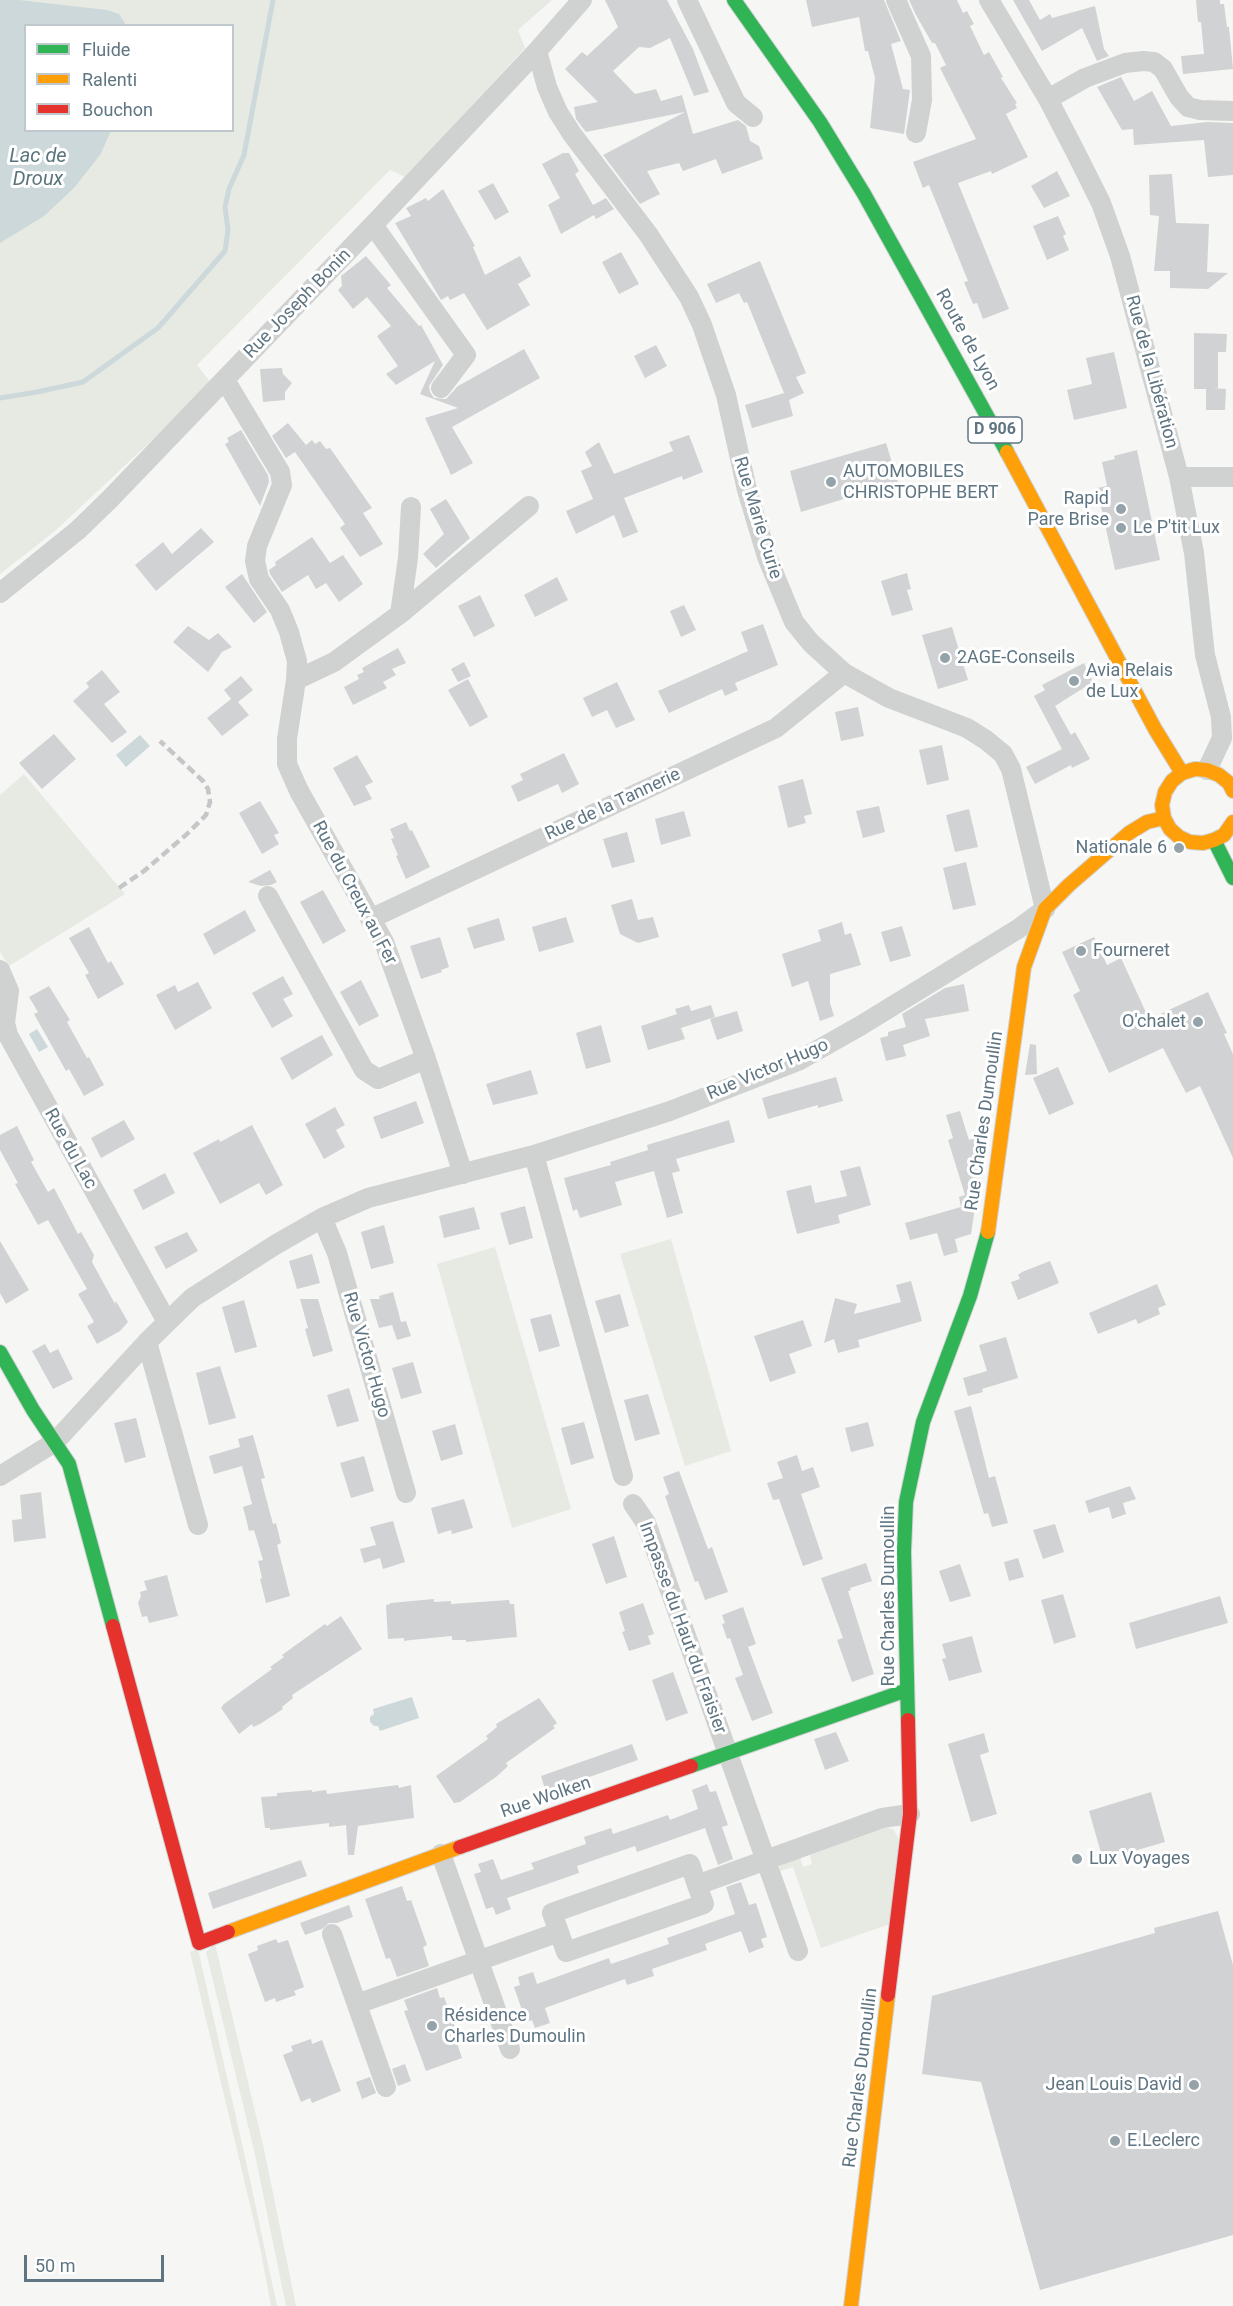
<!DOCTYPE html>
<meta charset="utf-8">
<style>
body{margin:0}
#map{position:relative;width:1233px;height:2306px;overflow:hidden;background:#f6f6f5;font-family:Roboto,sans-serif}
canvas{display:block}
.legend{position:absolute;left:24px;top:24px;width:210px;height:108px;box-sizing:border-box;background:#fff;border:2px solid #bfc8cd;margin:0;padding:8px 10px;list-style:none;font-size:18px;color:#5f7582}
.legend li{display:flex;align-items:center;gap:12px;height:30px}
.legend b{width:30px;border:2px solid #bfc8cd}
.scale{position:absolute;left:24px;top:2255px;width:140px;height:27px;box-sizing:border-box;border:3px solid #5f7582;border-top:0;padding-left:8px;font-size:18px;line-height:21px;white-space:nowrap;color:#5f7582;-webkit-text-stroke:4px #fff;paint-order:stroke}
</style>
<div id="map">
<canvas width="1233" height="2306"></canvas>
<ul class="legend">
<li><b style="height:8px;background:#30b455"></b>Fluide</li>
<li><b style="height:8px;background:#ff9f0a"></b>Ralenti</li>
<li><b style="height:8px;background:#e5322d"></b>Bouchon</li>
</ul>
<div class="scale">50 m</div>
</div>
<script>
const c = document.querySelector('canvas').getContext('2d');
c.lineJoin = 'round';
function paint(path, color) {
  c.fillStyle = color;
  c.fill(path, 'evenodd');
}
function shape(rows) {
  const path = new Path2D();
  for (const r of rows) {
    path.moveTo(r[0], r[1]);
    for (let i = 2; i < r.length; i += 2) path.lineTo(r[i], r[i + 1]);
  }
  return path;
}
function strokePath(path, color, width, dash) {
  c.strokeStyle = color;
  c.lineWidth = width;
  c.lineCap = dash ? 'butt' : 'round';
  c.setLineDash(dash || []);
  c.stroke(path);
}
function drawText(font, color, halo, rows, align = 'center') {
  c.font = font + ' Roboto,sans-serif';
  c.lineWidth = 6;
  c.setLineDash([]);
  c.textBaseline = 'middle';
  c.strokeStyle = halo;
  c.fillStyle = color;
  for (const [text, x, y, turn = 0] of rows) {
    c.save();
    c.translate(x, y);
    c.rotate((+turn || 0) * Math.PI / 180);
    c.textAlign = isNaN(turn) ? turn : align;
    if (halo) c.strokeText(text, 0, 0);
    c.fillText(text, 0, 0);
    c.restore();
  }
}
const green = shape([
 [0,0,552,0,518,30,525,48,405,177,390,170,197,365,212,384,55,531,0,574],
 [26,26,232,26,232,130,26,130],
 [24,774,125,894,9,966,0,952,0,795],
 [671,1239,731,1451,685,1466,620,1254],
 [495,1247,571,1509,512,1528,437,1264],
 [883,1827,893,1829,899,1839,890,1924,821,1948,793,1867,780,1871,780,1866,800,1857,803,1867,812,1864,810,1855],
 [215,1944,264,2149,296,2306,286,2306,254,2150,206,1952],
 [198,1949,247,2166,277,2306,271,2306,260,2247,190,1952]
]);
const water = shape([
 [0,0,19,0,107,10,119,14,126,25,26,26,26,130,111,131,100,155,74,188,44,216,0,243],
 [140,735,150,746,126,767,116,755],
 [37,1029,48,1047,39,1052,29,1034],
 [412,1697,419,1718,380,1731,378,1726,374,1726,370,1722,370,1717,374,1714,373,1709]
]);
const stream = shape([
 [0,398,37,392,83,382,158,328,225,251,228,230,225,207,229,189,244,155,273,0]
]);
const building = shape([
 [605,0,667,0,693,49,709,92,694,96,670,38,650,48,639,47,613,71,635,94,656,89,661,101,682,95,693,134,738,120,746,126,750,141,759,146,763,159,722,174,716,159,683,171,679,163,647,171,660,194,640,204,603,155,685,112,586,132,582,127,576,119,574,107,598,102,565,69,582,52,587,56,618,27],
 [806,0,884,0,901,41,891,44,903,89,910,90,904,134,870,128,875,78,868,51,865,51,859,17,812,27],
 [909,0,957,0,963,13,967,11,974,24,970,26,984,55,989,52,1003,77,1001,78,1017,103,1015,104,1017,108,1006,114,1028,157,992,174,991,171,958,183,1009,309,983,319,977,303,973,304,964,282,968,281,929,185,923,188,913,162,976,139,940,68,946,65,935,43,932,43,916,15],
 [1013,0,1029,0,1040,20,1050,14,1052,18,1095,6,1104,49,1109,56,1097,61,1082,28,1042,51],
 [1196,0,1220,0,1220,4,1224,4,1227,27,1229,27,1233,69,1183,74,1181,56,1204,54,1201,22,1198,22],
 [1121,77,1134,101,1152,91,1171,126,1207,122,1233,123,1233,175,1208,177,1204,140,1134,145,1133,129,1122,130,1097,87],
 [563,153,569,153,579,171,575,174,593,205,606,198,614,209,596,219,594,215,561,234,548,205,560,198,542,164],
 [1057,171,1070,196,1044,208,1031,186],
 [1172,174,1176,223,1209,224,1207,272,1228,273,1208,289,1170,288,1170,271,1154,271,1159,216,1150,215,1149,175],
 [493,183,509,212,495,220,478,191],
 [443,189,475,246,473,247,485,275,520,256,531,276,518,284,530,305,487,330,464,293,450,300,448,296,441,300,395,223,411,216,406,208,426,198,428,201],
 [1058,216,1066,234,1063,236,1069,250,1047,260,1033,226],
 [621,252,639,284,619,294,602,262],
 [366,256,391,285,387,288,419,326,421,325,443,365,429,386,430,392,434,398,446,399,458,386,524,349,540,378,452,427,473,463,451,475,425,418,458,408,420,394,435,361,396,385,386,374,398,366,377,336,391,326,367,297,353,309,338,290,342,286,341,276],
 [760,261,806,373,796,377,804,393,789,400,793,416,752,428,745,405,784,393,747,302,744,303,739,293,716,303,707,284],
 [1194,333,1227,334,1226,352,1218,352,1218,388,1212,388,1226,389,1225,410,1206,410,1206,389,1194,389],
 [656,345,667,366,645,378,634,356],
 [1114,352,1127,408,1074,420,1067,390,1092,384,1086,358],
 [282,368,283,374,292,383,285,392,285,400,263,402,260,369],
 [288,423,306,445,312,440,315,444,320,441,326,449,330,448,372,508,363,513,383,544,360,557,340,528,345,524,295,452,286,458,272,436],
 [241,430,268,475,269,482,260,506,225,444,229,442,227,438],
 [689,435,703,472,683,480,682,476,624,498,638,532,623,538,614,515,576,534,566,511,593,499,581,471,592,466,585,452,599,442,614,474,673,451,669,442],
 [886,443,901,492,880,498,877,489,801,512,790,471],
 [1137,450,1160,560,1115,570,1097,488,1107,486,1102,462,1115,459,1114,456],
 [446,499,470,538,436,568,423,554,444,534,430,509],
 [201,528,214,542,156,591,135,565,163,542,172,554],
 [312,537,330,563,343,555,363,584,339,602,326,583,316,589,308,575,282,592,270,574,269,570,276,565,275,562],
 [907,573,911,589,907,590,913,610,892,616,881,581],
 [242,574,267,612,254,623,225,587],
 [557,577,568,600,535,617,524,595],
 [480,595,495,626,474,637,458,606],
 [684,605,696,630,681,637,670,611],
 [763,624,778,665,735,683,738,690,725,696,722,689,669,713,658,691,748,651,741,632],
 [188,626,209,640,218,633,232,647,222,652,208,672,173,642],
 [952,627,968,680,938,689,922,635],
 [398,648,406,663,392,669,396,675,383,682,387,688,353,705,344,687,359,679,357,675,364,672,362,668],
 [464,662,471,676,458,682,451,669],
 [1084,663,1093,682,1055,706,1071,735,1075,732,1090,759,1072,768,1071,765,1035,784,1026,767,1062,749,1034,696,1045,690,1042,685],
 [102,670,120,692,104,704,127,732,112,743,73,701,89,687,86,683],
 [241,676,253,690,238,702,249,715,222,736,207,718,231,699,224,690],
 [468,679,488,717,470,727,448,690],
 [617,682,635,720,616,728,607,710,592,717,583,698],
 [858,707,864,736,841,741,835,712],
 [54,734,76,759,42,789,19,763],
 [942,745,949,780,927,785,919,750],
 [564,753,579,784,562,793,558,784,518,802,511,786,523,780,520,774],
 [357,755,373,782,365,786,372,799,354,806,333,768],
 [803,779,812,814,804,816,806,823,788,828,778,786],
 [260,801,279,833,274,835,279,844,262,854,239,813],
 [879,806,885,832,863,838,856,811],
 [969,809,978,847,955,852,946,815],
 [684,811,691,836,661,845,655,819],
 [406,822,410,831,412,830,430,867,406,879,396,856,398,855,391,839,394,838,390,829],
 [627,832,635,862,612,868,603,839],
 [966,862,976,905,953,910,943,868],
 [270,870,277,882,271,885,261,886,248,882],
 [323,890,346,931,323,944,300,902],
 [632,899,638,920,653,917,659,937,638,943,620,934,611,905],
 [245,910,256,931,214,955,203,934],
 [566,917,574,942,539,952,532,927],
 [499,918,505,940,474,949,467,928],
 [842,922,845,935,851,933,861,965,830,974,830,1003,834,1016,820,1021,808,981,792,987,782,954,821,941,818,930],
 [902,926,911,956,890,962,881,932],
 [89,927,108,963,111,961,124,984,98,999,85,975,89,973,69,938],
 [440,937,449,967,441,970,442,972,421,979,410,946],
 [1094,937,1107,965,1121,958,1149,1019,1208,992,1227,1033,1224,1034,1233,1054,1233,1158,1200,1086,1186,1093,1163,1048,1109,1073,1073,995,1080,991,1062,952],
 [283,976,293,994,283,999,293,1016,272,1028,252,993],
 [361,980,379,1016,359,1026,340,992],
 [198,982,212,1008,175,1030,156,995,175,985,178,992],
 [964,984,969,1011,925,1019,930,1036,903,1045,906,1056,886,1061,880,1038,888,1036,888,1032,906,1027,902,1014,945,988],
 [49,986,70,1020,67,1022,87,1058,89,1057,104,1085,84,1096,69,1069,66,1071,34,1014,38,1012,29,997],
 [689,1005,691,1011,711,1005,715,1017,681,1028,685,1039,648,1050,641,1026,677,1014,675,1009],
 [737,1011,743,1031,717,1040,710,1019],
 [601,1025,611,1062,586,1069,576,1033],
 [322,1035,333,1055,292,1080,280,1058],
 [1030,1044,1036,1045,1037,1074,1025,1075],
 [1058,1067,1074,1104,1049,1115,1033,1078],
 [531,1070,538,1094,493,1105,486,1084],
 [836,1077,843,1101,818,1108,818,1105,768,1119,762,1098],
 [416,1101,424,1123,381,1139,373,1117],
 [335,1107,345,1125,336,1130,345,1147,324,1159,305,1124],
 [960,1111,969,1140,981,1136,979,1148,984,1147,971,1234,955,1239,958,1252,944,1256,937,1233,910,1240,905,1223,961,1207,959,1197,965,1195,948,1140,953,1138,946,1115],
 [124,1120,135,1139,101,1158,91,1138],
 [729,1120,735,1142,676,1159,680,1171,672,1173,683,1213,667,1218,654,1171,615,1182,622,1205,580,1218,577,1209,573,1211,564,1178,611,1165,610,1162,648,1150,647,1145],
 [252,1125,283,1185,266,1195,259,1183,220,1204,193,1153,219,1139,220,1142],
 [17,1126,34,1160,31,1162,48,1192,54,1188,78,1234,81,1232,94,1255,92,1262,115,1304,116,1301,128,1322,120,1331,97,1344,87,1326,94,1322,78,1294,87,1289,48,1220,38,1225,15,1184,18,1183,0,1150,0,1135],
 [860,1166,871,1205,838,1215,840,1223,797,1234,786,1191,811,1185,815,1203,847,1196,840,1171],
 [165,1173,175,1193,143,1210,133,1190],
 [525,1206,533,1238,509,1245,500,1213],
 [474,1207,480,1229,444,1238,439,1216],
 [384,1225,394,1263,371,1269,361,1232],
 [187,1232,198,1251,166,1269,154,1247],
 [0,1241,29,1290,6,1304,0,1293],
 [312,1254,320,1283,297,1289,289,1261],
 [1050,1261,1059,1283,1018,1300,1011,1282,1020,1279,1018,1275,1022,1272],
 [911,1281,922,1321,858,1340,860,1347,838,1353,834,1339,824,1343,835,1298,857,1304,854,1314,901,1302,896,1285],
 [1157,1284,1166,1305,1158,1308,1160,1314,1138,1324,1136,1319,1098,1334,1089,1313],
 [393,1292,401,1322,406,1321,411,1336,397,1340,392,1325,379,1328,370,1299,380,1299,379,1296],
 [620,1294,629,1326,605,1333,595,1301],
 [300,1299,318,1299,333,1351,313,1357,305,1329,308,1328],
 [244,1300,257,1347,235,1353,222,1307],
 [551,1314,560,1346,539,1352,530,1319],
 [803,1320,812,1346,789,1354,796,1373,770,1382,754,1336],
 [1006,1337,1018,1378,982,1389,983,1392,968,1396,963,1378,987,1371,979,1345],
 [45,1344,50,1353,58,1349,73,1379,53,1389,32,1351],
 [413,1362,422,1393,401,1399,392,1368],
 [220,1366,236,1418,209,1425,196,1373],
 [349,1388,359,1421,337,1427,327,1395],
 [648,1394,660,1434,635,1441,624,1400],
 [971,1406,989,1478,995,1476,1008,1523,992,1527,988,1513,984,1514,954,1411],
 [136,1418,146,1457,125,1463,114,1423],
 [584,1422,594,1458,571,1465,561,1428],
 [868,1422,874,1446,851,1452,845,1428],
 [455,1424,463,1454,441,1461,432,1431],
 [253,1435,265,1478,261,1479,273,1524,276,1523,281,1543,277,1545,290,1596,266,1603,260,1579,262,1578,258,1561,263,1560,254,1530,249,1531,243,1507,252,1504,242,1466,214,1474,209,1456,240,1447,238,1439],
 [797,1455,802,1471,813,1467,820,1487,801,1494,823,1559,803,1566,779,1499,773,1500,767,1483,783,1478,777,1462],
 [364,1456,374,1491,351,1498,340,1463],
 [679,1471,708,1549,712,1547,728,1592,705,1600,698,1581,695,1582,665,1496,669,1494,663,1477],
 [1130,1486,1136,1499,1123,1503,1126,1514,1112,1519,1109,1507,1089,1513,1085,1501],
 [41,1492,46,1538,14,1542,12,1520,22,1519,20,1495],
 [464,1499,473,1528,452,1534,451,1530,438,1534,431,1508],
 [393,1521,405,1562,383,1569,380,1558,364,1563,360,1549,376,1545,370,1527],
 [1055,1524,1064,1552,1043,1559,1033,1530],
 [614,1536,627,1577,606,1584,592,1544],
 [1018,1558,1024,1577,1009,1581,1004,1562],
 [866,1563,872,1581,850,1588,851,1590,848,1591,874,1674,852,1682,837,1640,843,1638,821,1578],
 [960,1564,971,1596,950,1602,939,1571],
 [167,1575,178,1616,149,1623,147,1616,142,1617,138,1603,141,1596,140,1592,147,1590,144,1581],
 [1063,1594,1076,1637,1054,1644,1041,1600],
 [1220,1596,1228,1623,1136,1649,1129,1623],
 [434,1599,434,1602,451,1601,451,1604,509,1600,510,1604,514,1604,517,1637,466,1642,466,1640,452,1640,452,1636,411,1640,404,1641,404,1638,388,1639,386,1605,390,1604,390,1603],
 [643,1603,654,1634,648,1636,651,1644,629,1651,622,1632,625,1631,619,1612],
 [743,1607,756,1644,748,1647,773,1713,752,1721,735,1678,743,1675,730,1638,727,1639,722,1624,725,1623,722,1615],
 [341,1616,362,1649,292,1695,293,1698,282,1707,283,1709,260,1724,253,1727,252,1724,239,1734,221,1708,224,1704,272,1669,270,1667,284,1657,282,1655,325,1624,327,1626],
 [972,1636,982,1672,949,1681,942,1659,946,1658,942,1644],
 [673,1672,688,1713,666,1721,652,1680],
 [539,1698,557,1723,553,1726,555,1728,506,1763,508,1766,496,1777,460,1802,454,1803,436,1776,488,1739,486,1736,497,1727,496,1724],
 [836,1732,849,1761,825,1770,814,1739],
 [984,1733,989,1752,980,1755,997,1814,971,1822,948,1744],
 [632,1744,638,1760,546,1792,541,1776],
 [707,1784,710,1792,716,1791,728,1825,722,1827,733,1859,718,1865,705,1828,637,1852,635,1846,577,1866,579,1873,507,1898,511,1909,496,1915,493,1907,486,1909,474,1874,481,1872,478,1864,493,1859,501,1880,534,1869,531,1863,586,1844,584,1837,611,1828,613,1834,668,1815,670,1820,698,1809,692,1790],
 [398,1785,399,1788,411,1785,414,1818,358,1826,354,1855,348,1855,346,1825,329,1827,329,1823,270,1830,270,1828,265,1828,261,1797,277,1796,277,1793,312,1790,312,1792,326,1790,327,1794],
 [1151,1792,1165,1842,1103,1860,1089,1811],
 [301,1860,307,1876,213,1909,208,1893],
 [741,1882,749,1905,756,1903,767,1937,761,1939,764,1947,749,1953,741,1931,705,1944,707,1950,652,1969,654,1976,627,1985,625,1979,545,2008,550,2023,535,2028,532,2020,526,2022,514,1987,520,1985,518,1977,533,1972,537,1984,609,1958,611,1964,669,1944,667,1938,735,1914,726,1887],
 [402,1886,407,1901,411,1900,427,1945,423,1947,429,1966,397,1977,390,1958,386,1959,365,1899],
 [349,1905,353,1917,337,1923,329,1923,322,1929,305,1935,300,1923],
 [1218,1911,1233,1965,1233,2235,1040,2290,981,2082,922,2074,932,1996,1155,1933,1154,1928],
 [276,1939,278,1943,288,1940,304,1987,294,1991,296,1995,276,2002,275,1998,265,2002,248,1954,258,1950,257,1946],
 [437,1988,440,1998,444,1997,460,2041,457,2043,462,2058,426,2071,404,2011,408,2010,404,2000],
 [311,2039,312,2044,322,2040,341,2091,312,2103,310,2098,301,2102,283,2055,293,2051,291,2046],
 [405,2064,411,2081,398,2086,392,2069],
 [370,2077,376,2093,362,2099,356,2082]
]);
const street = shape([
 [687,0,736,103,753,117],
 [896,0,921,56,922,100,916,133],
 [989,0,1048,99,1076,153,1101,203,1120,256,1179,477,1194,553,1205,655,1221,717,1222,738,1207,770],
 [1048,99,1085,78,1125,63,1143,61,1154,62,1163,69,1179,97,1188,107,1200,110,1233,111],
 [373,225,466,355,441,388],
 [225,380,280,472,282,485,257,546,255,561,259,579,280,610,289,632,297,661,296,680,287,739,287,764,299,791,384,942,426,1059,463,1174],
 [1179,477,1233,477],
 [0,593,78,530,109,500,373,225,537,51,582,0],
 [400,614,408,558,411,507],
 [296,680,334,662,400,614,529,506],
 [268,896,364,1070,378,1079,426,1059],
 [370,919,776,728,844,673],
 [0,970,9,991,5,1023,8,1035,167,1322],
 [534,1155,623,1476],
 [322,1218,337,1253,406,1493],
 [147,1342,198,1525],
 [0,1476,55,1442,147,1342,192,1298,275,1245,322,1218,368,1198,534,1155,670,1111,798,1061,860,1026,1018,929,1045,909,1011,769,1003,754,986,740,967,728,889,698,844,673,811,643,794,622,767,557,747,490,726,395,702,325,689,297,648,234,572,134,558,112,547,87,537,51],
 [633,1504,646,1523,798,1951],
 [441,1854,510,2049],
 [559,1932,566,1952,704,1904,697,1885],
 [332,1934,386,2087],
 [357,2004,559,1932,552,1913,690,1864,697,1885,882,1818,910,1814]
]);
const fast = shape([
 [734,0,820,122,864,194,1007,452],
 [1214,840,1233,878],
 [0,1352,33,1410,69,1464,113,1626],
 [908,1720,904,1552,906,1502,923,1422,970,1296,988,1232],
 [691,1766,907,1690]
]);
const slow = shape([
 [1007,452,1155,729,1182,773],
 [1233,791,1229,783,1219,775,1207,770,1195,769,1182,773,1172,781,1165,792,1162,805,1164,818,1170,829,1179,837,1190,842,1203,843,1214,840,1224,835,1233,822],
 [988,1232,1024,967,1045,909,1069,885,1129,833,1147,822,1164,818],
 [228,1932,460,1847],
 [851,2306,888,1995]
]);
const jam = shape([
 [113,1626,199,1943,228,1932],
 [460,1847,691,1766],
 [888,1995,910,1814,908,1720]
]);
const rail = shape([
 [119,888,144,871,187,834,206,815,210,802,208,789,203,781,160,741]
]);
const markers = [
 [831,482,6,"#94a2aa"],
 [1121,509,6,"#94a2aa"],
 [1121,528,6,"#94a2aa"],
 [945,658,6,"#94a2aa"],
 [1074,681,6,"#94a2aa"],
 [1179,848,6,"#94a2aa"],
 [1081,951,6,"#94a2aa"],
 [1198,1022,6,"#94a2aa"],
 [1077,1859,6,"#94a2aa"],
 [432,2026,6,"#94a2aa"],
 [1194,2085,6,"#94a2aa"],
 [1115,2141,6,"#94a2aa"]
];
const shields = [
 [995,430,54]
];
const shieldNames = [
 ["D 906",995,430]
];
const streetNames = [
 ["Rue Joseph Bonin",298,304,-46],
 ["Route de Lyon",967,340,61],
 ["Rue de la Libération",1151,372,75],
 ["Rue Marie Curie",757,518,73],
 ["Rue de la Tannerie",613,805,-25],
 ["Rue du Creux au Fer",354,893,62],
 ["Rue Victor Hugo",768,1070,-23],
 ["Rue Charles Dumoullin",985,1121,-82],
 ["Rue du Lac",70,1149,61],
 ["Rue Victor Hugo",366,1355,74],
 ["Rue Charles Dumoullin",889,1596,-90],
 ["Impasse du Haut du Fraisier",682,1628,70],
 ["Rue Wolken",546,1798,-19],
 ["Rue Charles Dumoullin",861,2078,-83]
];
const poiNames = [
 ["AUTOMOBILES",843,472],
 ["CHRISTOPHE BERT",843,493],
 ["Rapid",1109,499,"right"],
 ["Pare Brise",1109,520,"right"],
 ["Le P'tit Lux",1133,528],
 ["2AGE-Conseils",957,658],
 ["Avia Relais",1086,671],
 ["de Lux",1086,692],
 ["Nationale 6",1167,848,"right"],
 ["Fourneret",1093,951],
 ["O'chalet",1186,1022,"right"],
 ["Lux Voyages",1089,1859],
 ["Résidence",444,2016],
 ["Charles Dumoulin",444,2037],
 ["Jean Louis David",1182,2085,"right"],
 ["E.Leclerc",1127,2141]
];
const waterNames = [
 ["Lac de",38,157],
 ["Droux",38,180]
];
paint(green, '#e6eae3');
paint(water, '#cdd8da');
strokePath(stream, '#cdd8da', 5);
paint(building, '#d1d2d3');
strokePath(fast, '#d1d3d4', 16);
strokePath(slow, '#d1d3d4', 16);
strokePath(jam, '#d1d3d4', 16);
strokePath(street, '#d0d1d1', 20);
strokePath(fast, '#30b455', 14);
strokePath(slow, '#ff9f0a', 14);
strokePath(jam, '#e5322d', 14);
strokePath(rail, '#c5c6c8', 4.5, [9, 4.5]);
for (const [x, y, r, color] of markers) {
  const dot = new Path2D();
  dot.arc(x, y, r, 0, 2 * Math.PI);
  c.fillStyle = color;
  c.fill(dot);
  strokePath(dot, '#fff', 2);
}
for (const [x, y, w] of shields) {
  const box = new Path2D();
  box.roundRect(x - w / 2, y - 13, w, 26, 4.5);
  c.fillStyle = '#fff';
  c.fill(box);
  strokePath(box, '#5f7582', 1.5);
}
drawText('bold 16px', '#5f7582', null, shieldNames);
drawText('18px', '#5f7582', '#fff', streetNames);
drawText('18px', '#5f7582', '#fff', poiNames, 'left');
drawText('italic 20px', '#5a767c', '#fff', waterNames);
</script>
